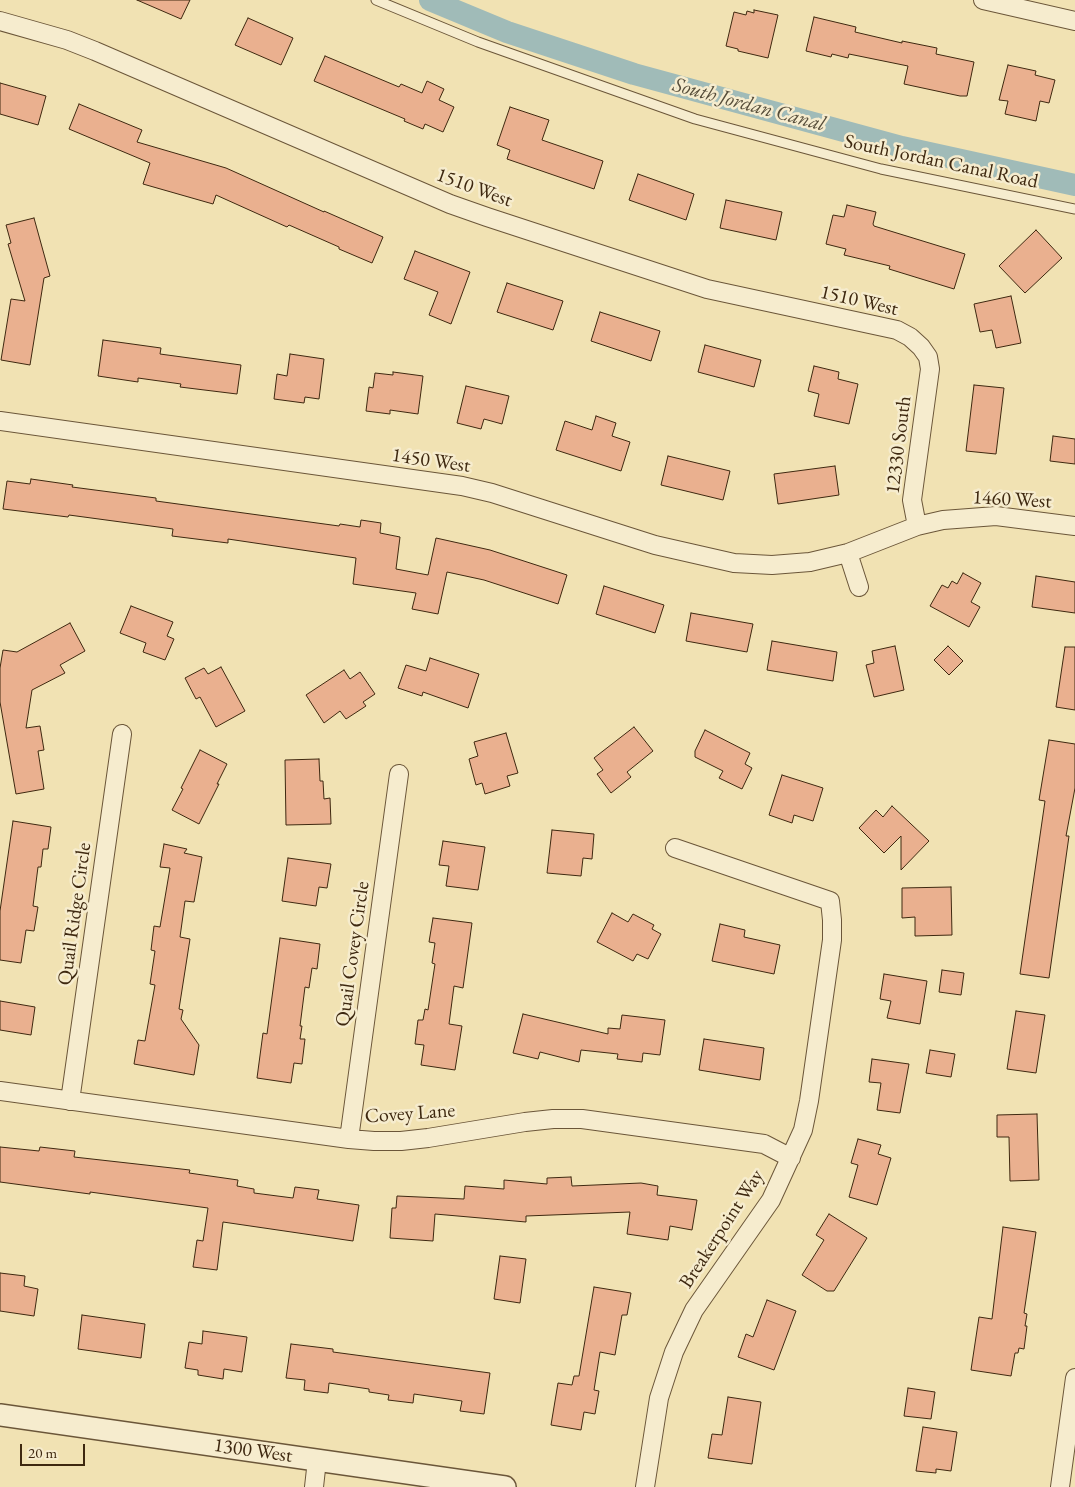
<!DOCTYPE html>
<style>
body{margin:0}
#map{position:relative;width:1075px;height:1487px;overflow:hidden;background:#f1e2b3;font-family:"EB Garamond",serif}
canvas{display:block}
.scale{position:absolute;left:20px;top:1444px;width:65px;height:22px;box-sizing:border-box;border:2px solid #3e2810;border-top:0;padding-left:6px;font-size:15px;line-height:18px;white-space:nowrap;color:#3e2810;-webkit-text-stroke:4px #f6ecce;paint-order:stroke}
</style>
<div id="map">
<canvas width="1075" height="1487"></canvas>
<div class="scale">20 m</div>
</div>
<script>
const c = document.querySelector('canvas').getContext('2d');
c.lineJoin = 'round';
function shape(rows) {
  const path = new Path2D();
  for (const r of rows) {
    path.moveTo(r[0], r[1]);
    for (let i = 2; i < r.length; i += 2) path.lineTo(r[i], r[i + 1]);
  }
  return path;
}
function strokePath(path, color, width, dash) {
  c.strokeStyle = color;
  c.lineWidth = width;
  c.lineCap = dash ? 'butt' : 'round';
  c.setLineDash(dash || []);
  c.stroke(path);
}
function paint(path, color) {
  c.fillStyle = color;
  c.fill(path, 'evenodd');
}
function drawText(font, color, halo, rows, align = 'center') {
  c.font = font + ' "EB Garamond",serif';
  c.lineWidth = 5;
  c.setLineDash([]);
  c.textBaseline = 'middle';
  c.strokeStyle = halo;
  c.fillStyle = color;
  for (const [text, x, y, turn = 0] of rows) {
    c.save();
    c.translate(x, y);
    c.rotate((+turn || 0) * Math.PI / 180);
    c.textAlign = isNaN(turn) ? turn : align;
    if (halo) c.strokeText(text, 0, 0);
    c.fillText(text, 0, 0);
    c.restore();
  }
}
const canal = shape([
 [430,0,507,32,634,74,902,147,1075,185]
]);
const building = shape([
 [137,0,190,0,181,19,137,0],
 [754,10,778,15,768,58,738,51,738,49,726,46,734,12,746,15,747,11,754,13,754,10],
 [814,17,856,27,855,32,902,43,902,41,937,48,936,54,974,62,967,96,960,96,904,84,908,66,849,54,848,58,832,54,831,57,806,51,814,17],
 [248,18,293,38,281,65,235,45,248,18],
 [325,56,399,87,401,84,422,93,427,81,444,89,439,100,454,107,443,132,425,124,423,129,404,121,405,119,314,81,325,56],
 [1008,65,1036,71,1035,75,1055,80,1049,103,1040,101,1036,121,1005,114,1008,101,999,100,1008,65],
 [0,83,46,96,38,125,0,114,0,83],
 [79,104,142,130,137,142,226,168,324,212,324,211,383,237,372,263,339,249,339,247,289,225,287,227,216,195,213,204,143,184,150,163,69,129,79,104],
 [510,107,549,120,542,140,603,161,594,189,507,159,510,150,497,145,510,107],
 [638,174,694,194,686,220,629,200,638,174],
 [726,200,782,212,776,240,720,228,726,200],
 [847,205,876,212,873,224,874,226,965,254,954,289,889,269,890,266,844,255,846,249,826,244,833,215,844,217,847,205],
 [34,218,50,276,44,278,30,365,1,360,11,299,25,301,8,244,11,243,6,225,34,218],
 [1036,230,1062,258,1025,293,999,266,1036,230],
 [415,251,470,272,451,324,429,315,438,292,404,279,415,251],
 [507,283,563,301,553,330,497,312,507,283],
 [1011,296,1021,343,996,348,992,330,980,332,974,304,1011,296],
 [600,312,660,331,651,361,591,341,600,312],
 [103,340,161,348,160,354,241,365,237,394,180,387,181,384,138,378,138,382,98,376,103,340],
 [705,345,761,360,754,387,698,372,705,345],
 [290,354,324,359,319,399,305,397,304,403,274,399,277,374,287,376,290,354],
 [814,366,839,372,838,379,858,384,849,424,814,416,819,394,808,391,814,366],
 [393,372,423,376,418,414,390,410,390,414,366,411,369,387,373,388,375,373,393,375,393,372],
 [974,385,1004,388,996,454,966,451,974,385],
 [466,386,509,396,502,424,484,419,481,429,457,423,466,386],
 [596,416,616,423,612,436,630,442,621,471,556,450,565,421,592,430,596,416],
 [1053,436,1075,439,1075,464,1050,461,1053,436],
 [668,456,730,471,723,500,661,485,668,456],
 [835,466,839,495,778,504,774,474,835,466],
 [31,479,73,485,72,487,156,498,156,501,339,526,340,524,360,527,361,520,381,523,380,533,400,537,396,569,428,575,436,538,490,550,567,575,558,604,484,580,447,572,438,614,412,609,416,593,353,584,356,558,228,539,228,543,172,536,173,529,69,515,68,517,3,509,7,481,30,484,31,479],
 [963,573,981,583,971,602,980,607,969,627,930,606,942,585,948,588,952,581,957,584,963,573],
 [1036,576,1075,582,1075,613,1032,607,1036,576],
 [604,586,664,605,655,633,596,614,604,586],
 [131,606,173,622,167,636,174,639,165,660,143,652,146,643,120,633,131,606],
 [691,613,753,624,747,652,686,641,691,613],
 [70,623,85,651,60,665,65,673,32,690,26,728,40,726,44,750,38,751,44,789,16,794,0,702,0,668,3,650,17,652,70,623],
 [772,641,837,652,833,681,767,670,772,641],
 [895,646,904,690,874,697,866,665,874,663,872,651,895,646],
 [948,646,963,661,949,675,934,660,948,646],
 [1065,647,1075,647,1075,710,1056,707,1065,647],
 [430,658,479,674,468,708,423,692,422,696,398,688,406,665,426,671,430,658],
 [221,667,245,711,216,727,200,697,196,699,185,678,204,668,208,674,221,667],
 [344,670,350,679,360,672,375,694,363,702,366,706,346,719,340,711,324,723,306,695,344,670],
 [634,727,653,751,627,772,631,777,611,793,597,774,603,770,594,758,634,727],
 [705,730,750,753,745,764,752,768,742,789,719,778,723,771,695,757,695,751,705,730],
 [506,733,518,773,507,776,510,786,485,794,482,783,476,785,469,759,478,756,474,742,506,733],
 [1049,740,1075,744,1075,788,1066,836,1069,836,1049,978,1020,974,1045,801,1039,800,1049,740],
 [200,750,227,764,217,784,219,784,199,824,172,810,183,789,181,788,200,750],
 [319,759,320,781,323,781,324,799,330,798,331,824,286,825,285,760,319,759],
 [782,775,823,788,813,821,794,815,792,823,769,815,782,775],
 [892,806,929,841,901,870,901,836,884,853,859,828,876,810,883,817,892,806],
 [13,821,51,827,48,849,43,849,41,867,38,867,33,906,38,907,34,931,26,930,21,963,0,960,0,911,13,821],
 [552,830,594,834,592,859,583,858,581,876,547,873,552,830],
 [443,841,485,847,478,890,446,886,449,866,439,865,443,841],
 [164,844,187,849,184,853,202,857,194,902,185,901,180,937,190,939,179,1009,183,1010,181,1019,199,1045,194,1075,134,1064,138,1040,145,1041,155,985,150,984,155,951,151,950,154,926,160,927,170,868,160,867,164,844],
 [288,858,331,864,327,888,319,887,316,906,282,901,288,858],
 [951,887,952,935,915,936,915,917,902,918,902,888,951,887],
 [612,913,628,922,633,914,654,925,652,929,661,934,648,959,637,954,633,961,597,942,612,913],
 [433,918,472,923,463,988,454,986,449,1024,462,1026,455,1070,421,1065,424,1045,415,1044,418,1020,423,1020,425,1009,428,1010,435,964,432,963,435,943,429,942,433,918],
 [720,924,745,930,744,937,780,945,774,974,712,961,720,924],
 [280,938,320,944,317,969,312,968,309,988,305,987,300,1026,302,1026,300,1039,305,1039,302,1064,294,1063,291,1083,257,1078,263,1033,267,1034,280,938],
 [942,970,964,973,961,995,939,992,942,970],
 [884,974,927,981,920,1024,887,1018,891,1001,880,999,884,974],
 [0,1001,35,1007,31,1035,0,1030,0,1001],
 [1016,1011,1045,1015,1036,1073,1007,1069,1016,1011],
 [523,1014,608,1034,608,1028,620,1029,622,1015,665,1020,660,1055,643,1053,642,1062,617,1059,618,1054,581,1050,579,1062,540,1052,538,1059,513,1053,523,1014],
 [704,1039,764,1048,760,1080,699,1070,704,1039],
 [930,1050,955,1054,951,1077,926,1073,930,1050],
 [872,1059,909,1064,900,1113,877,1110,881,1083,869,1082,872,1059],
 [1037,1114,1039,1180,1010,1181,1009,1137,997,1137,997,1115,1037,1114],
 [858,1139,881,1145,878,1154,891,1158,877,1205,849,1197,858,1165,851,1163,858,1139],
 [0,1147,39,1151,40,1147,75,1151,74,1157,190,1170,189,1173,238,1180,237,1186,254,1189,254,1193,293,1198,295,1187,319,1190,317,1199,359,1205,353,1241,223,1222,217,1270,193,1267,197,1240,203,1241,208,1208,90,1192,90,1194,0,1182,0,1147],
 [571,1177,572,1186,641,1183,658,1186,657,1195,697,1200,692,1230,670,1226,668,1240,627,1234,630,1212,526,1216,526,1222,435,1214,433,1241,390,1238,392,1208,396,1208,397,1196,464,1199,465,1186,504,1189,504,1180,547,1184,547,1178,571,1177],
 [829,1214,867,1238,834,1291,827,1291,802,1275,824,1240,816,1235,829,1214],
 [1003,1227,1036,1232,1024,1313,1027,1314,1025,1326,1027,1326,1024,1349,1019,1348,1018,1353,1015,1353,1011,1376,971,1370,979,1317,992,1319,1003,1227],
 [500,1256,526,1259,520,1303,494,1299,500,1256],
 [0,1273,25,1276,24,1286,38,1289,34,1316,0,1311,0,1273],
 [594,1287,631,1293,627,1315,622,1315,615,1355,600,1352,594,1390,599,1391,595,1414,584,1412,581,1430,551,1425,558,1383,572,1385,574,1376,579,1376,594,1287],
 [767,1300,796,1311,774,1370,738,1357,746,1334,753,1337,767,1300],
 [82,1315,145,1324,141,1358,78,1349,82,1315],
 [203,1331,247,1337,242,1372,224,1369,223,1379,198,1375,198,1370,185,1368,189,1342,202,1344,203,1331],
 [291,1344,333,1349,333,1352,490,1373,484,1414,460,1411,462,1401,414,1394,413,1403,388,1400,389,1395,369,1392,369,1389,329,1383,328,1393,304,1390,305,1380,286,1378,291,1344],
 [908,1388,935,1392,931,1419,904,1416,908,1388],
 [728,1397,761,1402,752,1464,708,1458,712,1434,722,1435,728,1397],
 [923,1427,957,1432,951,1471,936,1469,936,1473,916,1471,923,1427]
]);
const service = shape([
 [376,0,478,42,695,119,881,169,1075,209]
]);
const minor = shape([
 [983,0,1075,21],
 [0,21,67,40,95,51,450,204,487,217,707,289,897,330,910,337,921,347,928,357,930,369,912,500,917,526],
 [0,421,462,486,492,493,655,545,734,563,772,565,810,562,848,553,917,526,943,520,996,516,1075,526],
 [848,553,859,587],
 [0,1091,349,1139,374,1141,401,1141,428,1138,525,1122,553,1119,582,1119,764,1144,791,1158],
 [70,1101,122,734],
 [349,1139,399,774],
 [314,1487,317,1460],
 [645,1487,659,1398,674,1352,694,1310,771,1200,803,1130,809,1101,832,940,832,920,830,901,675,848],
 [1060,1487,1075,1378]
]);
const tertiary = shape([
 [0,1415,505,1487]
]);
const streetNames = [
 ["South Jordan Canal Road",941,162,12],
 ["1510 West",474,188,20],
 ["1510 West",859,301,13],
 ["12330 South",899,445,-83],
 ["1450 West",431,461,8],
 ["1460 West",1012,500,3],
 ["Quail Ridge Circle",75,914,-82],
 ["Quail Covey Circle",353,954,-82],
 ["Covey Lane",410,1114,-4],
 ["Breakerpoint Way",722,1229,-57],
 ["1300 West",253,1451,8]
];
const waterNames = [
 ["South Jordan Canal",749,105,15]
];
strokePath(canal, '#a0bbb8', 22);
paint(building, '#eab08f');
strokePath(building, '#3e2810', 1);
strokePath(service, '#6b5639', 11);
strokePath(minor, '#6b5639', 20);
strokePath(tertiary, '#6b5639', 24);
strokePath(service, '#f6ecce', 9);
strokePath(minor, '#f6ecce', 18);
strokePath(tertiary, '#f6ecce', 21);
drawText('20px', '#3e2810', '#f6ecce', streetNames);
drawText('italic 21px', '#564d3a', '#f6ecce', waterNames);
</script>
